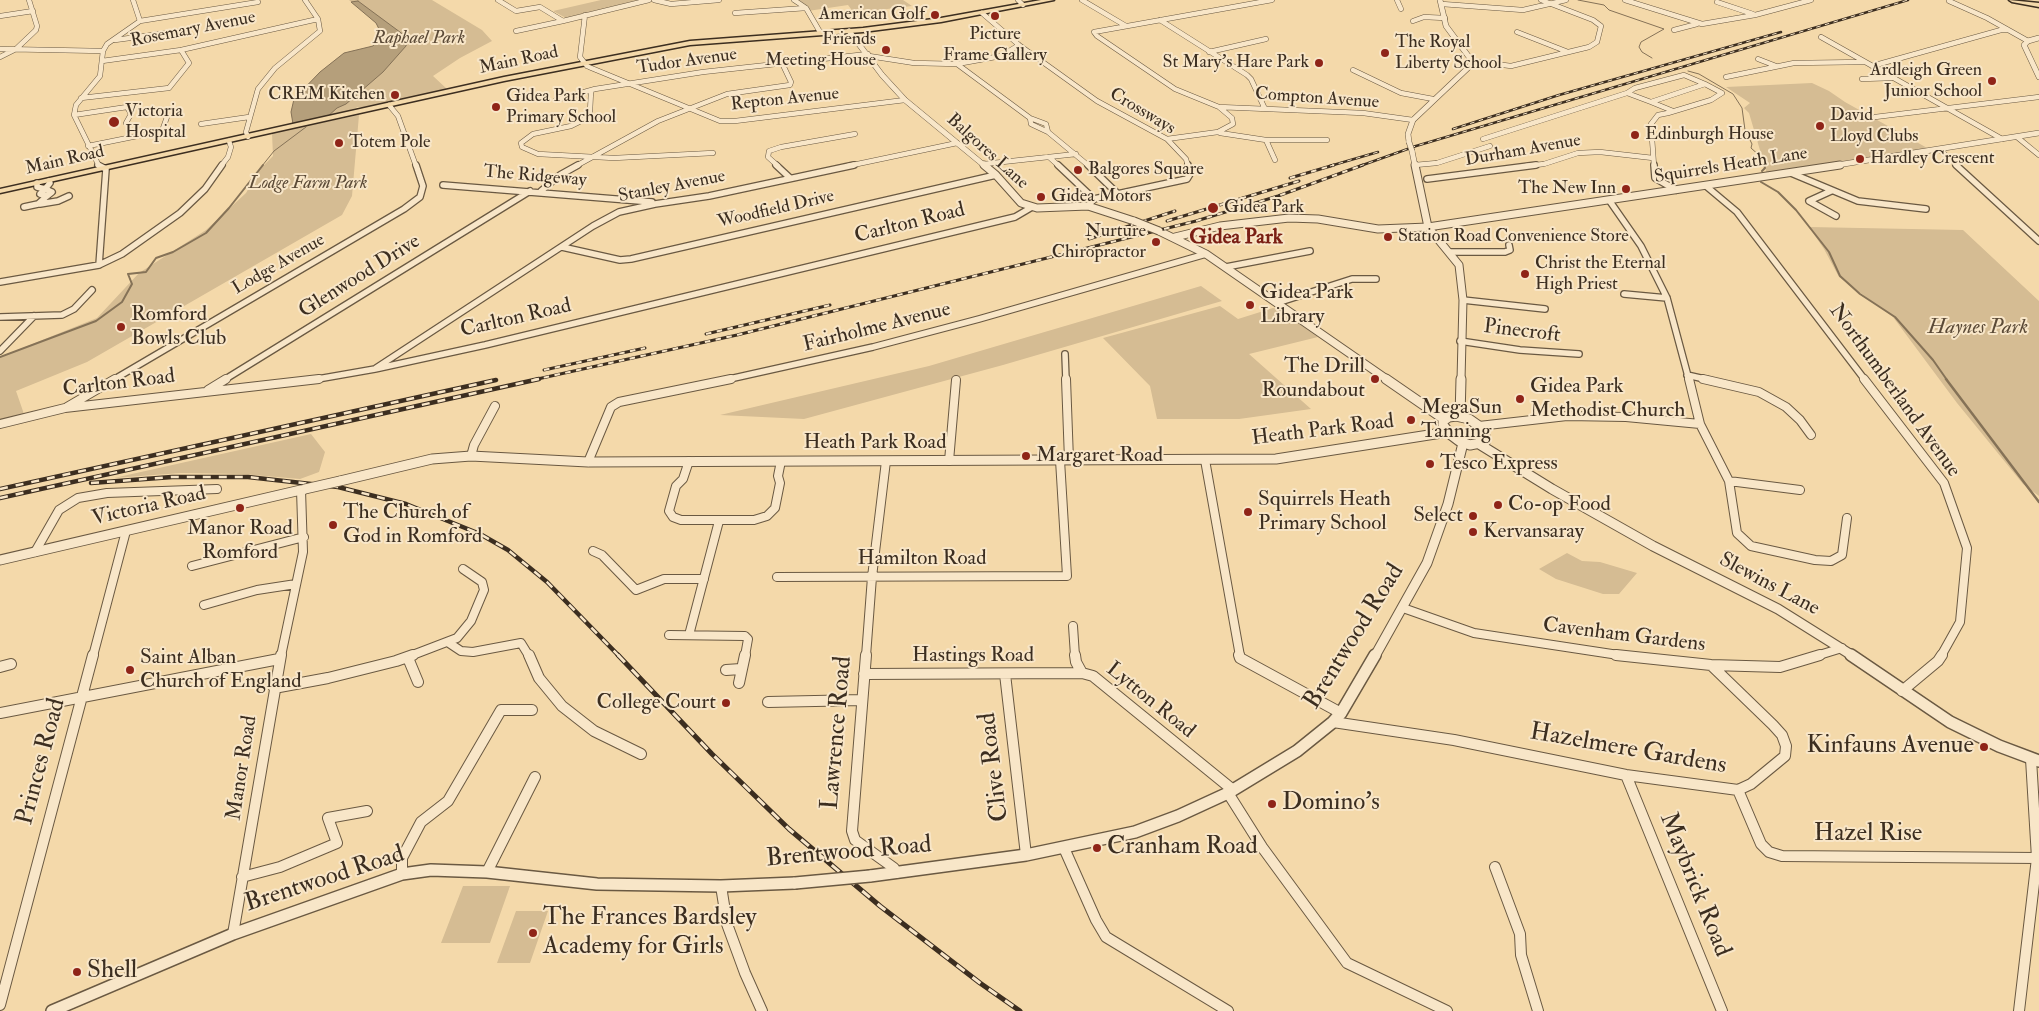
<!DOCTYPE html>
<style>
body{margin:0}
canvas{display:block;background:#f4d9aa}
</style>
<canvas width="2039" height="1011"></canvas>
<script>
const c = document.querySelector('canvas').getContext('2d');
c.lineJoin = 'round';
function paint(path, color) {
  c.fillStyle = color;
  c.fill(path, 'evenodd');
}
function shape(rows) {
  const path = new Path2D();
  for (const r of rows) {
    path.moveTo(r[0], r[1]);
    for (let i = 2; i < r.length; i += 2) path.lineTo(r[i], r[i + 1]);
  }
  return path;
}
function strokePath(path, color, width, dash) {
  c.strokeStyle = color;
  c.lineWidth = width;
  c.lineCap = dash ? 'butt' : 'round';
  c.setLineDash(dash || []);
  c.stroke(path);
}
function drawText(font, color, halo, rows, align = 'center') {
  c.font = font + ' "IM FELL Double Pica",serif';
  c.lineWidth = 4;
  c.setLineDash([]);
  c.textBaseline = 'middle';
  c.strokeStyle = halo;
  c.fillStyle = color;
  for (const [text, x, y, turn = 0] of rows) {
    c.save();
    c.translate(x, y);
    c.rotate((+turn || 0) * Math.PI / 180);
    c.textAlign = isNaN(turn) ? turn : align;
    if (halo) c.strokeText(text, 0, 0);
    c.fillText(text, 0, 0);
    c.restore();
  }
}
const green = shape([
 [349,0,432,0,482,30,492,41,460,58,433,76,447,89,371,107,358,107,345,112,293,124,291,112,294,99,320,72,344,53,373,46,379,38,381,33,376,23],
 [601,0,641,0,566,18,553,11],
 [794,0,903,0,912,6,854,13,848,5,808,11],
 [1812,83,1829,91,1845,102,1929,149,1767,174,1749,113,1744,108,1750,103,1726,87],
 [359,115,352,196,342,215,87,362,16,391,24,414,0,420,0,357,97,318,139,273,206,230,246,193,259,170,273,156,272,133],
 [1809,227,1963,230,2039,301,2039,496,2023,484,1957,403,1893,317,1839,277,1824,249],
 [1201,286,1222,301,1003,365,804,419,720,415,929,366],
 [1220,306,1238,319,1273,308,1278,309,1318,337,1249,354,1311,409,1239,419,1157,419,1150,386,1103,338],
 [311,434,325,452,319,472,300,479,242,474,181,473,114,478],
 [1567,553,1582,561,1600,562,1637,573,1619,594,1603,594,1556,579,1539,569],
 [463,886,510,886,490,943,441,943],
 [516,911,548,911,530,963,497,963]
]);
const water = shape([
 [358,1,408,38,406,46,383,72,346,104,337,108,327,117,293,124,291,112,294,99,320,72,344,53,373,46,379,38,381,33,376,23,351,2,358,1]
]);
const streamFar2 = shape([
 [1578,0,1604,5,1609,10,1664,29,1641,42,1639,47,1642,52,1652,58],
 [1688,71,1699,74,1733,94,1742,108,1745,130,1752,144,1751,148,1761,157,1764,166],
 [262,166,274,151,306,127]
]);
const streamFar1 = shape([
 [1762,171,1765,168,1764,165],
 [1761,182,1778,192,1796,210,1829,252,1840,276,1860,294,1895,317,1933,360,1947,380],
 [0,357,96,321,122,302,132,284,128,274,146,272,156,258,173,252,206,233,229,208,263,165]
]);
const stream = shape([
 [1946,379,2039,502]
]);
const minorFar3 = shape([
 [498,0,516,11,540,7,563,21,649,0],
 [654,0,671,4,719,0],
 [794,0,806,8,820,32],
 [1018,0,1023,5],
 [1082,0,1126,26],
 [1397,0,1401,9],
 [1625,0,1702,24,1755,15,1811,0],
 [1949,1,1987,18,2028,41],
 [1717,2,1753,14],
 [1442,4,1523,10,1566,0],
 [735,13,806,8],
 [982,13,1019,45,1097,101,1167,139,1186,159,1188,166],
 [585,15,580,57,587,66],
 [0,16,33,11],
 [1160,20,1247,75,1251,79,1265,109],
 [140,21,258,2],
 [1413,21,1424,17,1445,18],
 [1674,30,1697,24],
 [516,31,563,21],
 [1517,32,1568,52],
 [1821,37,2002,139],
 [115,40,182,31],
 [0,49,103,51],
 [1209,52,1266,39],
 [869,56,914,63,957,64,1001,56,1019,45],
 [0,57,16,49,36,30,37,26,29,0],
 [1758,59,1776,66],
 [102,61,181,50,318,19],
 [1472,61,1511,66,1589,47,1597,42,1601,26,1593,20,1541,0],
 [957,64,1030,118,1046,124,1048,132],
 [1872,66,2001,30,2008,30],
 [589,67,720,121,735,121,905,100],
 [1353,70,1401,93,1433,99],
 [1726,77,1794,63,1864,62],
 [1862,79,1892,78],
 [591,91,590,112,583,120,571,126,533,134,521,143,522,147,538,154,614,158,713,153],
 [1627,93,1635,88,1684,75,1705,84],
 [81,98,169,88,189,63,181,50],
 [556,100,595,89,703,72,868,54],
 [389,105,398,116,416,166],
 [1219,107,1363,113,1413,120],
 [74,115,127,107,131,114,126,123],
 [1875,117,2039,97],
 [1030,118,1031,124,1048,132,1089,166],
 [201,124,249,117],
 [1220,133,1266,140,1327,140],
 [248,137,246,132,258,89,275,68,320,31,318,19,305,0],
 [2017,137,2039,155],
 [1167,139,1218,132,1233,124,1232,118,1219,107,1175,89,1097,36,1094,32,1272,0],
 [1483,139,1627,93,1651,102],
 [1266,140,1275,160],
 [88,146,162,131,167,117],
 [1940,150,1958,166],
 [1049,157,1059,166],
 [984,164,1076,154],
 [1415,165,1437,163,1490,146],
 [99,166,74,115,76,105,100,76,103,51,107,44,140,21,133,0],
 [221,166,228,157,231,147,229,141],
 [576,166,658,121,727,94,790,85,791,82,782,63],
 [778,166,768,157,769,151,781,147,855,134],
 [848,166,957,143],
 [1526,166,1544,164,1578,153,1600,152,1653,158],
 [1654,166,1651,124,1658,115,1668,113,1711,100,1722,93,1705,84,1651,102,1673,111]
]);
const minorFar2 = shape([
 [98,165,106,169,99,265],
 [776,165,790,178],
 [1058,165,1094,199],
 [1088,165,1118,194],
 [1654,165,1655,178,1676,190],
 [1956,165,2039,241],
 [1791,173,1858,201,1926,209],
 [1427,179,1536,165],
 [443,185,652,202],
 [1706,186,1737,212,1865,380],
 [541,191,560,175,578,165],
 [1831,191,1809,201,1836,216],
 [47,196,52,192,45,189,50,183,49,181],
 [1609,200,1641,246,1667,298,1689,380],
 [40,204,58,201,69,196],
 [1088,206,1094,199,1187,179,1190,174,1188,165],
 [24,207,38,204,47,196,40,194,45,189,37,187,37,183],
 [562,247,620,260,631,259,996,175],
 [1449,252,1505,252,1510,250,1509,245],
 [1226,267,1310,251],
 [0,282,99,265,122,254,180,213,205,189,222,165],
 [1624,294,1667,298],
 [1463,300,1545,309],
 [1277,303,1352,279,1376,279],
 [0,317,62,315,74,309,92,290],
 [1460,341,1520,350,1579,354],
 [0,351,34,316],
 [1065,354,1066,380],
 [376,368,593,226,619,212,655,204,709,196,854,165],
 [1687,375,1709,380],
 [113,380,404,209,420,197,423,186,416,165],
 [224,380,530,191],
 [312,380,375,369,485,345,1015,217,1032,207],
 [725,380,873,347,979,319,1206,254]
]);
const minorFar1 = shape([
 [1066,379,1069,460],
 [1689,379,1700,424,1729,481,1737,533,1751,546,1815,560,1831,561,1842,555,1847,518],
 [1703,379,1759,392,1786,407,1800,420,1811,435],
 [1864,379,1944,483,1967,548,1960,622,1941,656],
 [208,390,226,379],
 [67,407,115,379],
 [0,424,65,408,319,379],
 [1479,426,1567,416,1626,417,1700,424],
 [471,456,474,445,495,406],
 [1205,460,1240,656],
 [689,461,683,479,676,486,669,511,673,517,681,520,754,520,767,516,775,508,780,483,778,476,781,461],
 [949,461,956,380],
 [588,462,611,407,619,402,731,379],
 [1729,481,1800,490],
 [593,551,602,555,636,590,664,579,704,579],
 [35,552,59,510,78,498,107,493,217,489],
 [192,566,304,537],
 [777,577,1067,576,1060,460],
 [204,605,257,590,296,584],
 [1403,608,1474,633,1625,656],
 [1073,626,1075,656],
 [669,635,745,636,748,639,745,656],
 [689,635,719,521],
 [449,643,461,651,473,652,521,643,529,656],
 [93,656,126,531],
 [281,656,303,552,301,490],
 [410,656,457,638,471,621,484,590,482,582,463,569],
 [866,656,872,577,886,461],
 [1816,656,1842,648]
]);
const minor = shape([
 [529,655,539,678,562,706,594,731,641,754],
 [866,655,852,831,855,840,894,868,896,873],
 [1075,655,1076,662,1082,673,1093,676,1233,790],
 [1239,655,1240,658,1341,713],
 [1616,655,1711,665,1780,667,1820,655],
 [408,658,418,682],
 [0,667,11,664],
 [726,670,741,669],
 [864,674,1082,673],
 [1005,674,1026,855],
 [739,683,745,655],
 [274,688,328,678,396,661,413,655],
 [1902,691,1938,661,1942,655],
 [768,702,862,700],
 [0,713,279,659],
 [1333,722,1454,740,1626,775,1738,790,1751,784,1785,756,1786,746,1782,735,1773,725,1711,665],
 [1626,775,1722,1011],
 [1738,790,1761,844,1769,852,1782,856,2037,858],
 [1228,793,1262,847,1347,963,1447,1011],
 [1064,848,1096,920,1106,937,1228,1011],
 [1495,867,1520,934,1521,955,1538,1011],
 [487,872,535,777],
 [402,874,402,858,421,822,448,801,501,710,532,710],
 [242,877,280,867,337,843,328,818,367,811],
 [721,886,727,924,745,973,762,1011],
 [233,934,281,655],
 [0,1005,93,655],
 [2019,1011,2037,858,2031,759]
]);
const tertiaryFar3 = shape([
 [849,31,882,75,905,100,985,166],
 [2039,38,2028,41,2024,45,2039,77],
 [1409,142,1408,134,1413,120,1470,66,1472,61,1446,26,1440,0],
 [1412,151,1415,166],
 [1831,166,2039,133]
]);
const tertiaryFar2 = shape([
 [984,165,996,175,1021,203,1037,208,1088,206,1134,221],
 [1415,165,1428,227,1459,265,1463,300,1461,380],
 [1159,231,1206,254,1388,380],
 [1175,237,1220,226,1289,218,1318,219,1378,229,1428,227,1840,165]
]);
const tertiaryFar1 = shape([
 [1386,379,1444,419],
 [1456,416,1469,419,1479,426,1485,436,1485,442,1470,445,1459,441,1451,435,1443,425,1443,421,1449,417,1456,416],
 [1460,417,1461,379],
 [1479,444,1552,489,1653,546,1778,609,1853,656],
 [340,481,432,459,471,456,588,462,1276,459,1448,432],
 [0,560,305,489],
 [1375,656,1427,563,1448,504,1463,443]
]);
const tertiary = shape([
 [1851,655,1950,722,1999,746,2039,761],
 [870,876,1026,855,1135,832,1178,816,1228,793,1297,751,1333,722,1341,713,1375,655],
 [52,1011,233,934,402,874,431,870,487,872,597,884,721,886,795,883]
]);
const primary = shape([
 [1041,0,1054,0,941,22,863,32,690,45,504,81,0,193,0,189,504,77,690,41,863,28,941,18,1041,0]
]);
const trunk = shape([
 [2009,0,2039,3,2039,7,2012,2,2009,0]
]);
const railFar3 = shape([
 [1453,129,1559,95,1781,32],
 [1330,166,1378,152],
 [1360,166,1416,146,1908,0]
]);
const railFar2 = shape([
 [1290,178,1334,165],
 [1167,221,1299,181],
 [1089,239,1175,211],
 [706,334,830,305],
 [544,370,645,348],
 [533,380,737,335,1196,221,1278,196,1363,165]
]);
const railFar1 = shape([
 [91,483,172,477,248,477,338,487,406,504,480,534,508,550,547,582,619,656],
 [0,489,496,380],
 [0,498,539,379]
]);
const rail = shape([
 [618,655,712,754,789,829,880,906,980,983,1020,1011]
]);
const tertiaryBridgeFar3 = shape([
 [1409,142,1412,151]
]);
const tertiaryBridgeFar2 = shape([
 [1134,221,1159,231]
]);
const tertiaryBridgeFar1 = shape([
 [305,489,340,481]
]);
const tertiaryBridge = shape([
 [795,883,870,876]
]);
const markers = [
 [935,15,5,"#8f2418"],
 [995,16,5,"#8f2418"],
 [886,50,5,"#8f2418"],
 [1385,53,5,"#8f2418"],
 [1319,63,5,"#8f2418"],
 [1992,81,5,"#8f2418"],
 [395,95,5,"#8f2418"],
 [496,107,5,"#8f2418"],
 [114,122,6,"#8f2418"],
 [1820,126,5,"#8f2418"],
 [1635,135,5,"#8f2418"],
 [339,143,5,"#8f2418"],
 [1860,159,5,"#8f2418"],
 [1078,170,5,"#8f2418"],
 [1626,189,5,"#8f2418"],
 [1041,197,5,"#8f2418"],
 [1213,208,6,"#8f2418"],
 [1388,237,5,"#8f2418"],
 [1156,242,5,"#8f2418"],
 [1525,274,5,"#8f2418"],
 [1250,305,5,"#8f2418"],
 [121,327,5,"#8f2418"],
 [1375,379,5,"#8f2418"],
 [1520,399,5,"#8f2418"],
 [1411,420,5,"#8f2418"],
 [1026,456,5,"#8f2418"],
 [1430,464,5,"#8f2418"],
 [1498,505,5,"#8f2418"],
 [240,508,5,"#8f2418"],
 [1248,512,5,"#8f2418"],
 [1473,516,5,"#8f2418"],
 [333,525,5,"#8f2418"],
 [1473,532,5,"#8f2418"],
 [130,670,5,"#8f2418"],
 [726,703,5,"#8f2418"],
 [1984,747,5,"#8f2418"],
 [1272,804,5,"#8f2418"],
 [1097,848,5,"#8f2418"],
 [533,933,5,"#8f2418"],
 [77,972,5,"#8f2418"]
];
const farPoinames = [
 ["American Golf",925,15,"right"],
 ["Picture",995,35,"center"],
 ["Frame Gallery",995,56,"center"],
 ["Friends",876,40,"right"],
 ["Meeting House",876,61,"right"],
 ["The Royal",1395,43],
 ["Liberty School",1395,64],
 ["St Mary's Hare Park",1309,63,"right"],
 ["Ardleigh Green",1982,71,"right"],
 ["Junior School",1982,92,"right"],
 ["CREM Kitchen",385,95,"right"],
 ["Gidea Park",506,97],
 ["Primary School",506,118],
 ["Victoria",125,112],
 ["Hospital",125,133],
 ["David",1830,116],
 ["Lloyd Clubs",1830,137],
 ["Edinburgh House",1645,135],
 ["Totem Pole",349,143],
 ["Hardley Crescent",1870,159],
 ["Balgores Square",1088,170],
 ["The New Inn",1616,189,"right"],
 ["Gidea Motors",1051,197],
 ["Gidea Park",1224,208],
 ["Nurture",1146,232,"right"],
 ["Chiropractor",1146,253,"right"],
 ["Station Road Convenience Store",1398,237],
 ["Christ the Eternal",1535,264],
 ["High Priest",1535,285]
];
const farStreetnames = [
 ["Rosemary Avenue",193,30,-11],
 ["Main Road",519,61,-12],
 ["Tudor Avenue",687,62,-8],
 ["Compton Avenue",1317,99,4],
 ["Repton Avenue",785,100,-6],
 ["Crossways",1142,112,31],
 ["Durham Avenue",1523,151,-10],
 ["Balgores Lane",987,152,42],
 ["Main Road",65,161,-13],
 ["Squirrels Heath Lane",1731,166,-9],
 ["The Ridgeway",535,177,5],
 ["Stanley Avenue",672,187,-11],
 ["Woodfield Drive",776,210,-13],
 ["Lodge Avenue",279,265,-30]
];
const farParknames = [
 ["Raphael Park",419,39],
 ["Lodge Farm Park",308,184]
];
const streetNames = [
 ["Carlton Road",910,224,-14],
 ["Glenwood Drive",360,277,-32],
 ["Carlton Road",516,319,-13],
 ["Fairholme Avenue",877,328,-14],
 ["Pinecroft",1522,332,7],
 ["Carlton Road",119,384,-7],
 ["Northumberland Avenue",1894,391,54],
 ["Heath Park Road",1323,431,-7],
 ["Heath Park Road",875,443],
 ["Victoria Road",149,507,-13],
 ["Hamilton Road",922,559],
 ["Slewins Lane",1769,585,28],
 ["Cavenham Gardens",1624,636,7],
 ["Hastings Road",973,656],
 ["Lytton Road",1150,701,39],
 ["Manor Road",243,768,-81]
];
const farDistrictnames = [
 ["Gidea Park",1236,238]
];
const poiNames = [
 ["Gidea Park",1260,293],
 ["Library",1260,317],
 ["Romford",131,315],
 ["Bowls Club",131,339],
 ["The Drill",1365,367,"right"],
 ["Roundabout",1365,391,"right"],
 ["Gidea Park",1530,387],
 ["Methodist Church",1530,411],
 ["MegaSun",1421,408],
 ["Tanning",1421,432],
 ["Margaret Road",1036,456],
 ["Tesco Express",1440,464],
 ["Squirrels Heath",1258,500],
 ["Primary School",1258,524],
 ["Co-op Food",1508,505],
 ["The Church of",343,513],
 ["God in Romford",343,537],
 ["Select",1463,516,"right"],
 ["Manor Road",240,529,"center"],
 ["Romford",240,553,"center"],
 ["Kervansaray",1483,532],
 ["Saint Alban",140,658],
 ["Church of England",140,682],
 ["College Court",716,703,"right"]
];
const parkNames = [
 ["Haynes Park",1978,328]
];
const nearStreetnames = [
 ["Brentwood Road",1355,637,-58],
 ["Lawrence Road",838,733,-85],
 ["Hazelmere Gardens",1628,750,10],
 ["Princes Road",42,762,-75],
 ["Clive Road",995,767,-97],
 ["Hazel Rise",1868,835],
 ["Brentwood Road",849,853,-5],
 ["Brentwood Road",325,880,-18],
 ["Maybrick Road",1694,885,68]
];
const nearPoinames = [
 ["Kinfauns Avenue",1974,747,"right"],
 ["Domino's",1282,804],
 ["Cranham Road",1107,848],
 ["The Frances Bardsley",543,919],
 ["Academy for Girls",543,948],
 ["Shell",87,972]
];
paint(green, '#d5bc93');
paint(water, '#b59f7b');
strokePath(water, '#857257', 1);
strokePath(streamFar2, '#857257', 1);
strokePath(streamFar1, '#857257', 2);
strokePath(stream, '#857257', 2.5);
strokePath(minorFar3, '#6a5942', 5.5);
strokePath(minorFar2, '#6a5942', 8);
strokePath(minorFar1, '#6a5942', 10);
strokePath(minor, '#6a5942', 12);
strokePath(tertiaryFar3, '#6a5942', 6);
strokePath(tertiaryFar2, '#6a5942', 9);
strokePath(tertiaryFar1, '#6a5942', 11);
strokePath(tertiary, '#6a5942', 14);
strokePath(primary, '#3c2e20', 3);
strokePath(trunk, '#3c2e20', 3);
strokePath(minorFar3, '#f8e6c8', 4.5);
strokePath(minorFar2, '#f8e6c8', 5.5);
strokePath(minorFar1, '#f8e6c8', 8);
strokePath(minor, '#f8e6c8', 10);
strokePath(tertiaryFar3, '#f8e6c8', 5);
strokePath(tertiaryFar2, '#f8e6c8', 7);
strokePath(tertiaryFar1, '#f8e6c8', 9);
strokePath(tertiary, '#f8e6c8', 11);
paint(primary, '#f4d9aa');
paint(trunk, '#f4d9aa');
strokePath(railFar3, '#3c2e20', 2.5);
strokePath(railFar2, '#3c2e20', 3);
strokePath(railFar1, '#3c2e20', 4.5);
strokePath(rail, '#3c2e20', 5);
strokePath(railFar3, '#f8e6c8', 1, [4.5]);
strokePath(railFar2, '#f8e6c8', 2, [5.5]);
strokePath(railFar1, '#f8e6c8', 2.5, [8]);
strokePath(rail, '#f8e6c8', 3, [10]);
strokePath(tertiaryBridgeFar3, '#6a5942', 6, []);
strokePath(tertiaryBridgeFar2, '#6a5942', 9, []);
strokePath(tertiaryBridgeFar1, '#6a5942', 11, []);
strokePath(tertiaryBridge, '#6a5942', 14, []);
strokePath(tertiaryBridgeFar3, '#f8e6c8', 5);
strokePath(tertiaryBridgeFar2, '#f8e6c8', 7);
strokePath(tertiaryBridgeFar1, '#f8e6c8', 9);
strokePath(tertiaryBridge, '#f8e6c8', 11);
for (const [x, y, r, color] of markers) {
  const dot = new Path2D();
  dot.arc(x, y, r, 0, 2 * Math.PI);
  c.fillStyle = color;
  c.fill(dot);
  strokePath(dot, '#f8e6c8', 2);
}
drawText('18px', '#3c2e20', '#f8e6c8', farPoinames, 'left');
drawText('18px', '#3c2e20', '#f8e6c8', farStreetnames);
drawText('italic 18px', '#5b4a37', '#f8e6c8', farParknames);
drawText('21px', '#3c2e20', '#f8e6c8', streetNames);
drawText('bold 21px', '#7a1f14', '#f8e6c8', farDistrictnames);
drawText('21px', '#3c2e20', '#f8e6c8', poiNames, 'left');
drawText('italic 21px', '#5b4a37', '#f8e6c8', parkNames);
drawText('25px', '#3c2e20', '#f8e6c8', nearStreetnames);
drawText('25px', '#3c2e20', '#f8e6c8', nearPoinames, 'left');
</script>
